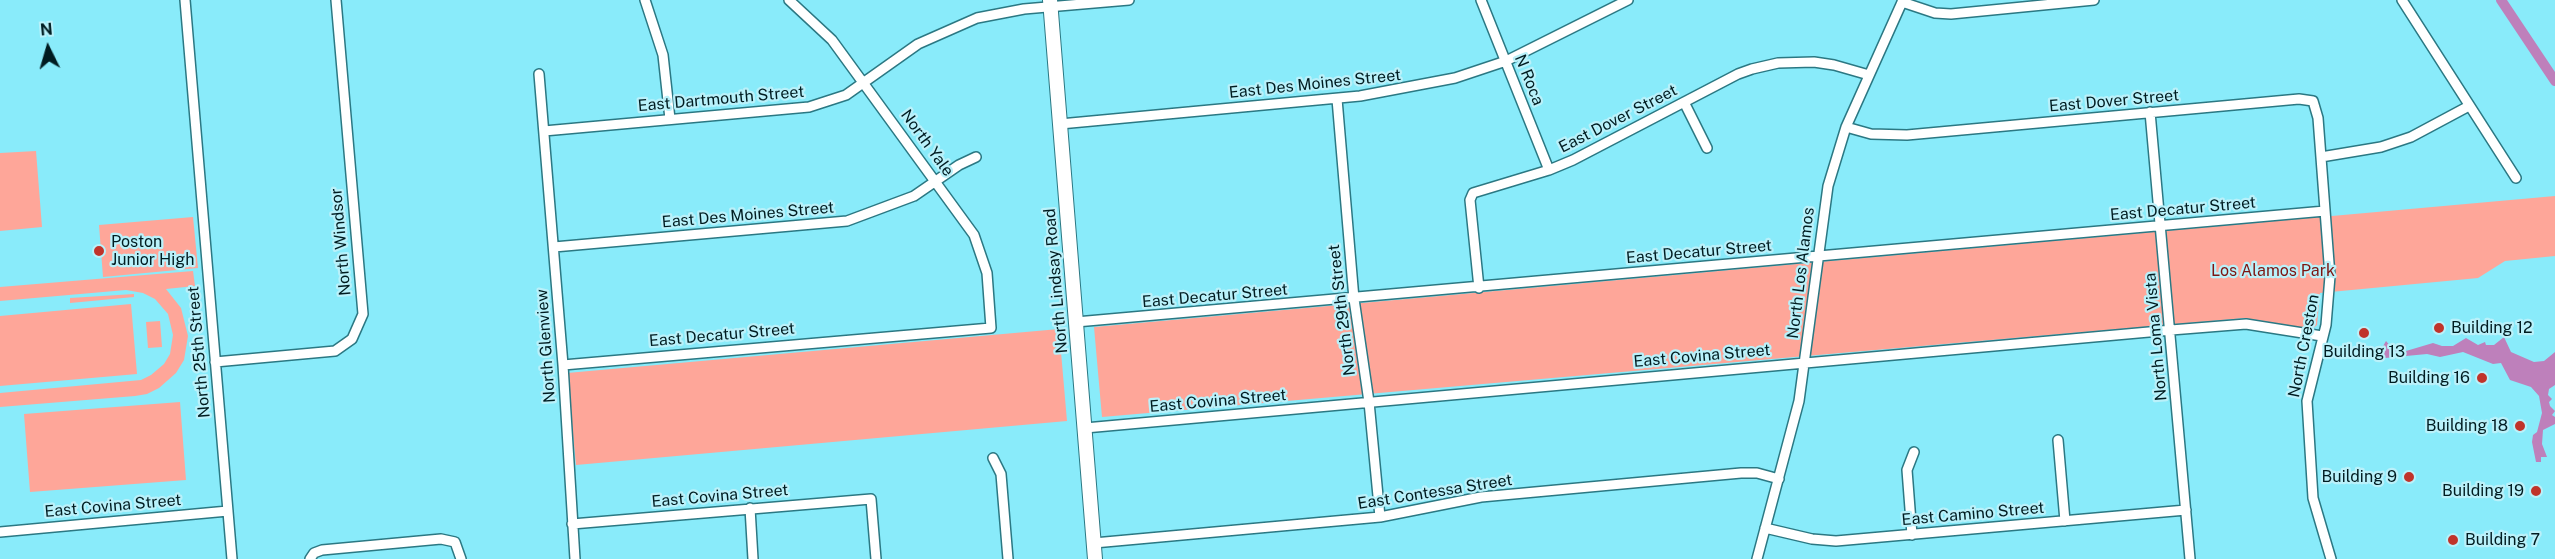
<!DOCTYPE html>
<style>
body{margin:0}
#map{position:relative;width:2555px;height:559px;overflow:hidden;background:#89ebfa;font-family:"Public Sans",sans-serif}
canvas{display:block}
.north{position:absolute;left:18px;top:18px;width:60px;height:60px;-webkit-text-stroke:4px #baf1fa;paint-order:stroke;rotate:355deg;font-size:16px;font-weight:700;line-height:24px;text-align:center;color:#001c21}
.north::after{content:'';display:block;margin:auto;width:21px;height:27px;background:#001c21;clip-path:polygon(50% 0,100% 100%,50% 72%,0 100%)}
</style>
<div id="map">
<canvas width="2555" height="559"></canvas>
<div class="north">N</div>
</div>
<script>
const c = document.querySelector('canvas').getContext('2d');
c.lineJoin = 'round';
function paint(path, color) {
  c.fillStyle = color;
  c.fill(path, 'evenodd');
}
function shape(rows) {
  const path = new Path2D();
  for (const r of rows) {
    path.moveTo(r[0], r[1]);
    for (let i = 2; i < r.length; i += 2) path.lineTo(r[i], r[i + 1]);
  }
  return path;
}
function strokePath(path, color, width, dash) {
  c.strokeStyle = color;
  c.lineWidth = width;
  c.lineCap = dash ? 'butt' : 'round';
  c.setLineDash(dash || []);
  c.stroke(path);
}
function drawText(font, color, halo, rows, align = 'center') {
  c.font = font + ' "Public Sans",sans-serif';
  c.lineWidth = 4.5;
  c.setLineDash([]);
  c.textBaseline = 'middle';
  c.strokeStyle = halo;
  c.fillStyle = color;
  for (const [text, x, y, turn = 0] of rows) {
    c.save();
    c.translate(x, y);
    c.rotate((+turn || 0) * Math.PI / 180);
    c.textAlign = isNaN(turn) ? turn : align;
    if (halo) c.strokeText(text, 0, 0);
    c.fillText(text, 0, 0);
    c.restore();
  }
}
const green = shape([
 [36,151,42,227,0,231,0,153],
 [2555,196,2555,256,2505,261,2478,278,2320,293,2317,325,2312,329,2245,318,1102,417,1094,327],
 [193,217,198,268,103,277,99,225],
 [193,271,195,286,166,289,181,308,188,336,184,360,176,373,159,388,147,394,135,396,0,407,0,393,141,380,151,375,164,364,170,354,173,335,168,314,155,299,143,293,126,290,0,301,0,287],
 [134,294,134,297,70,303,70,298],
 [131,304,137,374,0,386,0,316],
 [160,321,162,347,148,348,146,322],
 [1059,329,1067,421,576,465,567,373],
 [180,402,186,480,30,492,24,414]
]);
const water = shape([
 [2504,337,2511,352,2534,362,2544,361,2555,352,2555,385,2549,389,2548,395,2552,399,2549,402,2550,406,2555,411,2552,415,2555,417,2555,424,2543,430,2542,444,2547,457,2541,457,2541,462,2536,462,2532,442,2533,435,2537,432,2542,413,2539,396,2531,387,2510,380,2501,363,2493,364,2463,352,2440,357,2427,354,2385,358,2378,355,2386,341,2392,348,2406,351,2433,343,2442,346,2453,346,2466,338,2478,345,2485,342,2486,345,2494,345]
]);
const canal = shape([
 [2501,0,2555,81]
]);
const minor = shape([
 [185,0,232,559],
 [645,0,663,55,670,119],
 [1481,0,1549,170],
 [2402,0,2516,178],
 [1902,2,1935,13,1951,14,2094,0],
 [539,74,563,365,575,559],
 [1337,99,1354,299,1369,402,1380,517],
 [1684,102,1707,148],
 [2150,112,2190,559],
 [1060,124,1360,96,1455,78,1506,61,1628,0],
 [1846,127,1871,134,1907,135,2299,99,2313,101,2318,118,2330,276,2326,325,2307,401,2313,498,2331,559],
 [544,131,809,107,846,95,918,44,977,18,1024,9,1129,0],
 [2321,157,2381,147,2411,137,2469,106],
 [554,247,847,221,914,196,959,165,976,157],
 [1479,288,1470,200,1473,193,1549,170,1573,160,1738,74,1752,69,1778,63,1814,62,1834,65,1869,75],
 [1076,322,2325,211],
 [215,362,335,351,352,339,363,314,336,0],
 [563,365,991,328,987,273,974,235,832,40,789,0],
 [1085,428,2171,330,2246,324,2322,336],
 [2058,440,2065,521],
 [993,458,1001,474,1008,559],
 [750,508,753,559],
 [572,524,871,499,876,559],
 [1765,528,1812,539,1836,541,2186,510],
 [0,532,228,511],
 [1912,535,1907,470,1914,452],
 [1094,543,1380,517,1481,497,1741,473,1757,473,1779,479],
 [310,559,314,553,322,550,441,539,455,542,461,559],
 [1757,559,1799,401,1828,186,1846,127,1903,0]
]);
const secondary = shape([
 [1050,0,1095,559]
]);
const markers = [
 [99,251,6,"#c0332a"],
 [2439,328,6,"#c0332a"],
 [2364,333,6,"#c0332a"],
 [2482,378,6,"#c0332a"],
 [2520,426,6,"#c0332a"],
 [2409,477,6,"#c0332a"],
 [2536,491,6,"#c0332a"],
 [2453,540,6,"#c0332a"]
];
const streetNames = [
 ["N Roca",1529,80,68],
 ["East Des Moines Street",1315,84,-6],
 ["East Dartmouth Street",721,99,-5],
 ["East Dover Street",2114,101,-5],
 ["East Dover Street",1618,119,-27],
 ["North Yale",927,143,54],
 ["East Decatur Street",2183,209,-5],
 ["East Des Moines Street",748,215,-5],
 ["North Windsor",341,242,-95],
 ["East Decatur Street",1699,252,-5],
 ["North Los Alamos",1801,273,-83],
 ["North Lindsay Road",1056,281,-95],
 ["East Decatur Street",1215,296,-5],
 ["North 29th Street",1342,310,-97],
 ["East Decatur Street",722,335,-5],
 ["North Loma Vista",2156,337,-95],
 ["North Glenview",546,346,-94],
 ["North Creston",2304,346,-79],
 ["North 25th Street",199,352,-95],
 ["East Covina Street",1702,356,-5],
 ["East Covina Street",1218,401,-5],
 ["East Contessa Street",1435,492,-9],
 ["East Covina Street",720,496,-5],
 ["East Covina Street",113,506,-5],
 ["East Camino Street",1973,514,-5]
];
const poiNames = [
 ["Poston",111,242,"left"],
 ["Junior High",111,260,"left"],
 ["Building 12",2451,328,"left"],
 ["Building 13",2364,352,"center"],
 ["Building 16",2470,378],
 ["Building 18",2508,426],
 ["Building 9",2397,477],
 ["Building 19",2524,491],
 ["Building 7",2465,540,"left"]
];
const parkNames = [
 ["Los Alamos Park",2273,271]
];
paint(green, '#fea699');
paint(water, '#be80bb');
strokePath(canal, '#be80bb', 10);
strokePath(minor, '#2b7883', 12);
strokePath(secondary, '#2b7883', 16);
strokePath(minor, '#fff', 9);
strokePath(secondary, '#fff', 14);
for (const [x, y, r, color] of markers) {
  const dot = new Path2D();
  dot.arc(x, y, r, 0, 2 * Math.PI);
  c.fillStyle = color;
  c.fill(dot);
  strokePath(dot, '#baf1fa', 2);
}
drawText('16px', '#001c21', '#baf1fa', streetNames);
drawText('16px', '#001c21', '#baf1fa', poiNames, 'right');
drawText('16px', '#7d1511', '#baf1fa', parkNames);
</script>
